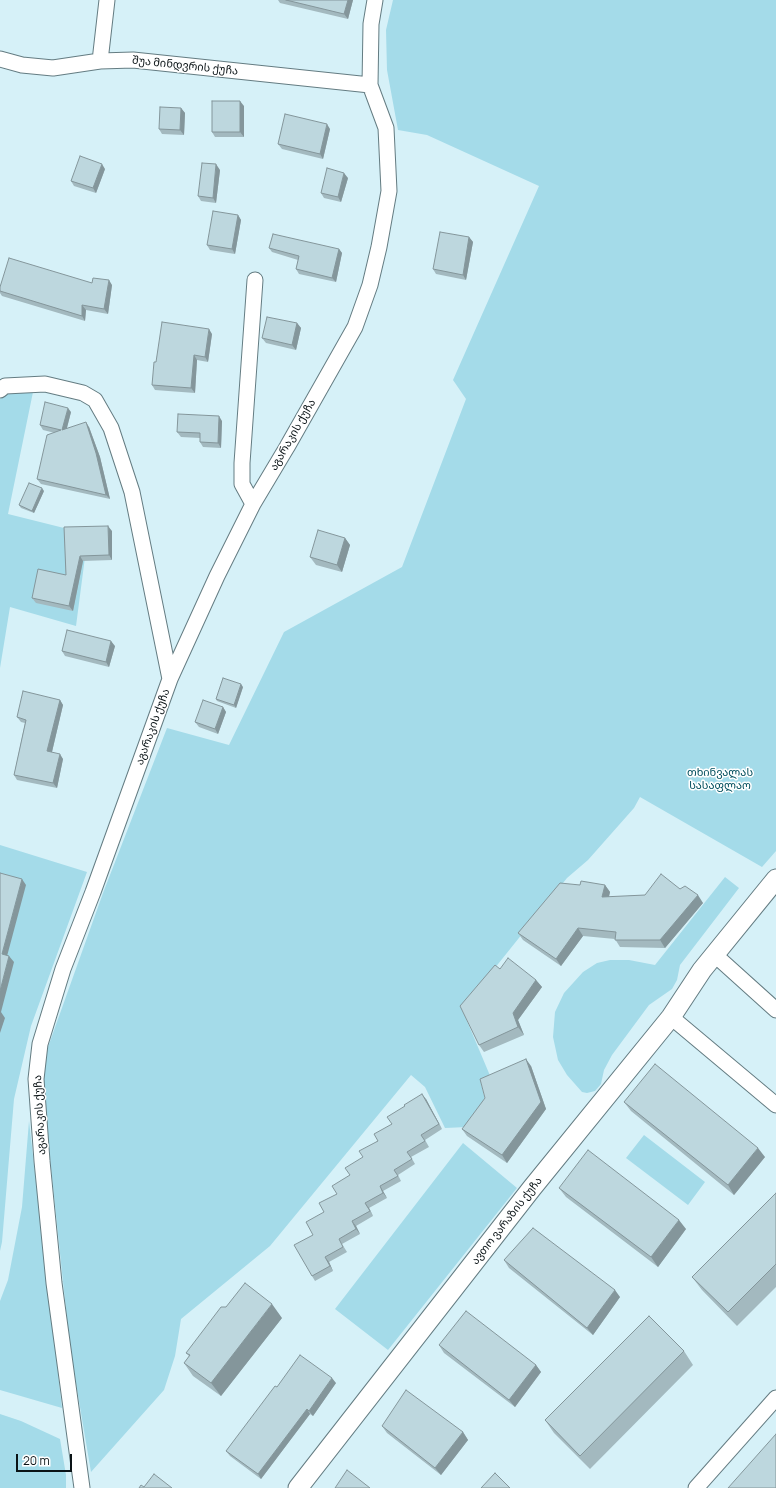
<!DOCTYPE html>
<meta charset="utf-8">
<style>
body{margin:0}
#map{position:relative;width:776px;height:1488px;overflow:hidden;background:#d6f1f8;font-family:Manrope,sans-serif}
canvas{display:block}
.scale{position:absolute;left:16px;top:1454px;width:56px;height:18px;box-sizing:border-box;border:2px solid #0a1316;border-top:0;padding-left:5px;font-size:12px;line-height:14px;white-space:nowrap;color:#0a1316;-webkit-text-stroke:3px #fff;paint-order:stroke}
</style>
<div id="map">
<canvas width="776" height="1488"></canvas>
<div class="scale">20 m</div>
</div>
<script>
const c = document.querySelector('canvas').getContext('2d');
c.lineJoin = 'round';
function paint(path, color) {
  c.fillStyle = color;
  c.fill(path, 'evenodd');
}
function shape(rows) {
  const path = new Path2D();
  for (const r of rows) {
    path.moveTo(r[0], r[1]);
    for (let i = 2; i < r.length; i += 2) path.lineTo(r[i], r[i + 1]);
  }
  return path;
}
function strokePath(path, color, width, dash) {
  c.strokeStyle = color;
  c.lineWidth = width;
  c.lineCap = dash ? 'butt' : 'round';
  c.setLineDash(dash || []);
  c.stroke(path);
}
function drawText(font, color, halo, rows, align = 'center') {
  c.font = font + ' Manrope,"Noto Sans Georgian",sans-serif';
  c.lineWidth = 3;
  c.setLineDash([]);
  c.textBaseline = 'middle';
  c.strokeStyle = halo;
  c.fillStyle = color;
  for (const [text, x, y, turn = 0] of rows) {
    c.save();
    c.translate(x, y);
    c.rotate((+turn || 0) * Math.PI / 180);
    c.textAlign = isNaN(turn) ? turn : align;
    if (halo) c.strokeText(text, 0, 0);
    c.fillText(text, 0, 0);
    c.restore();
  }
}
const green = shape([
 [393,0,776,0,776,851,762,867,640,797,634,808,588,860,567,878,462,1009,491,1078,481,1083,486,1104,467,1127,445,1128,425,1087,411,1075,270,1246,181,1319,175,1356,164,1390,91,1472,70,1348,43,1092,43,1069,48,1047,103,893,167,728,229,745,284,632,402,567,466,399,453,380,539,186,427,135,398,130,387,70,386,30],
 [33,392,8,514,88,534,76,626,10,607,0,668,0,399,7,394],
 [0,845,87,872,31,1026,14,1099,2,1242,0,1251],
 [725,877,739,888,680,965,677,980,672,989,649,1005,612,1055,604,1070,601,1084,595,1091,587,1093,582,1092,567,1075,558,1060,553,1037,555,1012,564,993,583,972,597,963,610,960,629,960,655,965],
 [29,1121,62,1408,0,1390,0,1301,8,1280,22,1207],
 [644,1135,705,1182,688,1205,626,1158],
 [463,1143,517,1188,388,1350,335,1309],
 [0,1414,21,1421,60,1439,66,1475,66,1488,0,1488]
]);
const minor = shape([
 [0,59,22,65,53,68,100,61,133,60,370,85],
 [100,61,107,0],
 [0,390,5,386,45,384,83,393,95,400,111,428,132,492,170,679],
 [253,504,242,484,242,463,255,280],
 [715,955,776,1010],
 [671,1017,776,1105],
 [82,1488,54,1283,42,1161,36,1079,40,1044,63,969,93,892,170,679,217,576,253,504,287,447,355,327,370,285,379,247,389,191,386,128,370,85,371,24,375,0],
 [696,1488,776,1398]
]);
const tertiary = shape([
 [298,1488,532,1188,671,1017,702,970,776,879]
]);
const wall = shape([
 [278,0,353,0,348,19,280,3],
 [244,106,244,137,215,137,212,132],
 [181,108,185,113,184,135,162,134,159,129],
 [330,129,323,159,282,149,278,144],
 [105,169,96,193,74,186,71,181],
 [220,170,216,203,201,201,198,196],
 [348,178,341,202,324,198,321,193],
 [238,215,241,220,235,254,210,250,207,245],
 [469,237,473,242,466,280,436,274,433,269],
 [269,248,339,249,342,253,336,282,299,274,296,269,298,260,272,252],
 [92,283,112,285,108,314,86,310,85,321,2,296,0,293,0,287],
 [297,323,301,328,296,350,266,343,262,338],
 [212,334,208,362,197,360,195,393,155,390,152,385,156,362],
 [71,412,67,428,89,427,100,457,110,499,41,484,37,479,55,433,43,430,40,425],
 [222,421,221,448,203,447,200,442,200,438,181,437,177,432],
 [44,491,34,513,21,508,19,505],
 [64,527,112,531,112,560,83,561,73,611,36,603,32,598,66,575],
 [345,538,350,545,342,572,316,565,310,557],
 [115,646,109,667,65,656,62,651],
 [243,687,236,708,217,701,216,699],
 [60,700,63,705,52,752,63,759,57,788,17,780,14,775,25,723,21,722,17,717],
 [223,707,226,712,218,734,199,727,195,722],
 [580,885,605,885,610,892,609,897,645,895,680,889,703,903,665,948,620,947,615,939,583,936,561,966,523,940,518,933],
 [500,969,536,980,542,987,518,1020,524,1035,484,1052,479,1045],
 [531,1066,546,1109,507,1163,467,1136,462,1129],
 [426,1099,442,1129,425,1140,429,1147,411,1157,415,1164,398,1175,401,1181,383,1191,387,1198,369,1208,373,1216,356,1226,360,1234,342,1244,347,1252,329,1262,333,1271,315,1281,312,1276,313,1235,324,1212,363,1157,392,1124],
 [624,1102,765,1157,734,1195,631,1111],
 [559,1188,686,1229,658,1267,566,1197],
 [776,1193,776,1287,737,1326,702,1290,692,1277],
 [504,1260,620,1297,593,1335,509,1268],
 [282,1318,221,1396,193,1376,184,1363,189,1356,186,1353],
 [439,1345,536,1365,541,1372,515,1407,444,1353],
 [684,1351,693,1365,590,1469,554,1433,545,1420],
 [336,1383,313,1416,310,1414,261,1479,230,1456,226,1451,277,1387],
 [382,1426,463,1432,468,1440,441,1475,387,1433]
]);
const shadedWall = shape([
 [348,0,353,0,348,19,344,14],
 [240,101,244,106,244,137,240,132],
 [181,108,185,113,184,135,180,130],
 [327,124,330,129,323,159,320,154],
 [102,164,105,169,96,193,93,188],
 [216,164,220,170,216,203,213,198],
 [344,173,348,178,341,202,338,197],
 [238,215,241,220,235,254,232,249],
 [469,237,473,242,466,280,463,275],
 [339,249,342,253,336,282,332,278],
 [109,280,112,285,108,314,104,309],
 [82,305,86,310,85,321,82,316],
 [297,323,301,328,296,350,292,345],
 [209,329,212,334,208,362,205,357],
 [194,355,197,360,195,393,191,388],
 [68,408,71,412,65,435,62,430],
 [219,416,222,421,221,448,218,443],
 [86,422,89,427,100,457,110,499,106,495],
 [42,488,44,491,34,513,32,511],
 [108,526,112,531,112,560,109,555],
 [345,538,350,545,342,572,337,565],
 [80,556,83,561,73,611,69,606],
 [111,641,115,646,109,667,106,662],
 [241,684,243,687,236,708,234,705],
 [60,700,63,705,51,756,47,751],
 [223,707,226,712,218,734,215,729],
 [60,754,63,759,57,788,53,783],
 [22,879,26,885,6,960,2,954],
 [605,885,610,892,607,904,602,897],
 [698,895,703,903,665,948,660,940],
 [578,928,583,936,561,966,556,959],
 [9,956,14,962,1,1012,5,1018,0,1033,0,991],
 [536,980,542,987,518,1020,524,1035,518,1027,513,1013],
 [526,1059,531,1066,546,1109,507,1163,502,1155],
 [422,1094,426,1099,442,1129,439,1124],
 [758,1148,765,1157,734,1195,728,1185],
 [380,1186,383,1191,387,1198,383,1193],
 [365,1203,369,1208,373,1216,370,1211],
 [679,1220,686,1229,658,1267,651,1257],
 [352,1221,356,1226,360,1234,356,1229],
 [325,1257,329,1262,333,1271,330,1266],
 [615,1290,620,1297,593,1335,587,1328],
 [272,1304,282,1318,221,1396,211,1383],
 [536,1365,541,1372,515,1407,509,1400],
 [332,1378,336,1383,313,1416,309,1411],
 [307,1409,310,1414,261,1479,258,1474],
 [463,1432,468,1440,441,1475,435,1468]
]);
const building = shape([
 [286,0,348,0,344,14,286,0],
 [212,101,240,101,240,132,212,132,212,101],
 [160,107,181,108,180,130,159,129,160,107],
 [285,114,327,124,320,154,278,144,285,114],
 [80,156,102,164,93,188,71,181,80,156],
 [202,163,216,164,213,198,198,196,202,163],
 [327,168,344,173,338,197,321,193,327,168],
 [213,211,238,215,232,249,207,245,213,211],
 [440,232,469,237,463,275,433,269,440,232],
 [273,234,339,249,332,278,296,269,299,256,269,248,273,234],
 [9,258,92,283,93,278,109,280,104,309,82,305,82,316,0,291,0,287,9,258],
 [267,317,297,323,292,345,262,338,267,317],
 [162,322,209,329,205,357,194,355,191,388,152,385,154,362,156,362,162,322],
 [45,402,68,408,62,430,86,422,96,453,106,495,37,479,47,435,61,430,40,425,45,402],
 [178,414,219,416,218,443,200,442,200,433,177,432,178,414],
 [29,483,42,488,32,511,19,505,29,483],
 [108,526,109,555,80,556,69,606,32,598,38,569,66,575,64,527,108,526],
 [318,530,345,538,337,565,310,557,318,530],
 [67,630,111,641,106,662,62,651,67,630],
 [223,678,241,684,234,705,216,699,223,678],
 [23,691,60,700,47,751,60,754,53,783,14,775,26,720,17,717,23,691],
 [203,700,223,707,215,729,195,722,203,700],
 [0,873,22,879,2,954,9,956,0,991,0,873],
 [661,874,680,889,685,886,698,895,660,940,615,940,616,932,578,928,556,959,518,933,560,883,580,885,581,881,605,885,602,897,645,895,661,874],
 [508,958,536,980,513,1013,518,1027,479,1045,460,1006,495,965,500,969,508,958],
 [526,1059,541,1102,502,1155,462,1129,485,1098,480,1079,526,1059],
 [655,1064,758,1148,728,1185,624,1102,655,1064],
 [422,1094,439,1124,421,1135,425,1141,407,1152,412,1159,394,1170,398,1176,380,1186,383,1193,365,1203,370,1211,352,1221,356,1229,339,1239,343,1247,325,1257,330,1266,312,1276,294,1245,313,1235,306,1222,324,1212,319,1203,337,1194,332,1186,350,1175,345,1168,363,1157,359,1151,378,1141,374,1134,392,1124,387,1117,405,1106,404,1105,422,1094],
 [588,1150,679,1220,651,1257,559,1188,588,1150],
 [776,1193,776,1264,728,1312,692,1277,776,1193],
 [533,1228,615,1290,587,1328,504,1260,533,1228],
 [245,1283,272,1304,211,1383,184,1363,190,1355,186,1353,221,1307,226,1307,245,1283],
 [466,1311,536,1365,509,1400,439,1345,466,1311],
 [649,1316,684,1351,580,1456,545,1420,649,1316],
 [300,1355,332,1378,309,1411,307,1409,258,1474,226,1451,275,1386,277,1387,300,1355],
 [406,1390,463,1432,435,1468,382,1426,406,1390],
 [776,1434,776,1488,728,1488,776,1434],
 [347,1470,370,1488,335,1488,347,1470],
 [495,1473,510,1488,481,1488,495,1473],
 [154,1474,172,1488,139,1488,141,1485,144,1487,154,1474]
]);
const streetNames = [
 ["შუა მინდვრის ქუჩა",185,66,6],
 ["აგარაკის ქუჩა",293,435,-60],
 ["აგარაკის ქუჩა",153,727,-70],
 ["აგარაკის ქუჩა",40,1115,-93],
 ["ავთო ვარაზის ქუჩა",507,1221,-52]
];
const parkNames = [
 ["თხინვალას",720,773],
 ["სასაფლაო",720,786]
];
paint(green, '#a4dbe9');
strokePath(minor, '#647c82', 17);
strokePath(tertiary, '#647c82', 21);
strokePath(minor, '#fff', 15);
strokePath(tertiary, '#fff', 19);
paint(wall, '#a3b9bf');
paint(shadedWall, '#84969b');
paint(building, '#bdd7de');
strokePath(building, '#84969b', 1);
drawText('11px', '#0a1316', '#fff', streetNames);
drawText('11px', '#004e5d', '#fff', parkNames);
</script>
